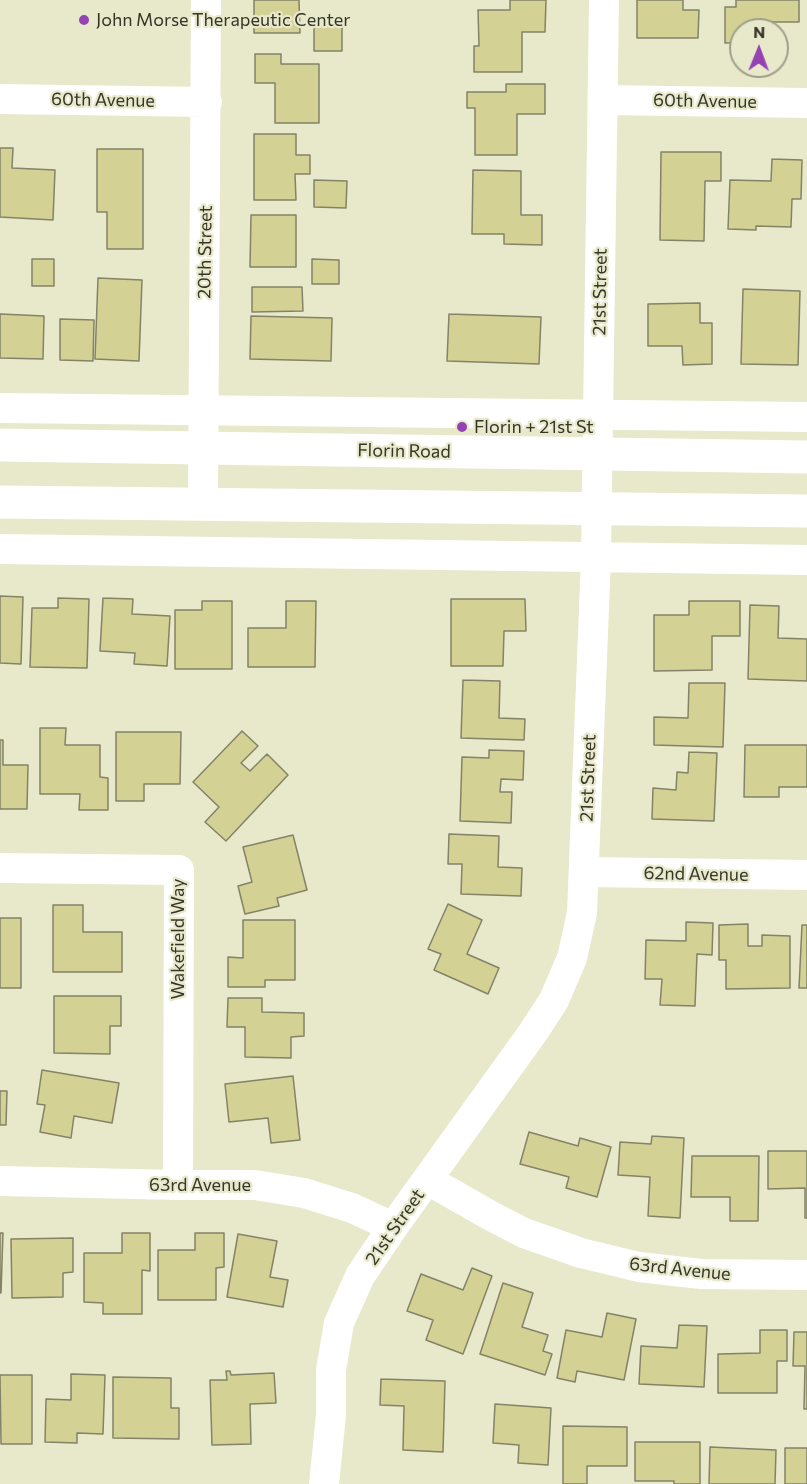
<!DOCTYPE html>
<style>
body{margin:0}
#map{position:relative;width:807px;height:1484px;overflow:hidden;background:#e8e8cb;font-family:Commissioner,sans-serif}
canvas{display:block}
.north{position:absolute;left:729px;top:18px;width:60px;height:60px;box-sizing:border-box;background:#e8e8cb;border:2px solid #a0a08a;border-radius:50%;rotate:1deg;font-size:16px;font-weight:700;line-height:24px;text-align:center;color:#353529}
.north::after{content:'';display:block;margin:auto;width:21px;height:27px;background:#9543b2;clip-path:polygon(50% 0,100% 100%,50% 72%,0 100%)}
</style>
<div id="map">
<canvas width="807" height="1484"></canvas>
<div class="north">N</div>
</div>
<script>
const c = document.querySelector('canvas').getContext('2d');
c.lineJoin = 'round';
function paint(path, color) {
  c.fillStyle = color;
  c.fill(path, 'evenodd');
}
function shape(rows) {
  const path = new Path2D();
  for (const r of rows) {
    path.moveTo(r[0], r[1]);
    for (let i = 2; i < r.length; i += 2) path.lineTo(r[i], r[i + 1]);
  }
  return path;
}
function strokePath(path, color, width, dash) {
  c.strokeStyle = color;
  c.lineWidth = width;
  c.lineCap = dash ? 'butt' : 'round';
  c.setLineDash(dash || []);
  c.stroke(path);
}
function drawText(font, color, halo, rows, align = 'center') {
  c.font = font + ' Commissioner,sans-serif';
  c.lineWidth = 4.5;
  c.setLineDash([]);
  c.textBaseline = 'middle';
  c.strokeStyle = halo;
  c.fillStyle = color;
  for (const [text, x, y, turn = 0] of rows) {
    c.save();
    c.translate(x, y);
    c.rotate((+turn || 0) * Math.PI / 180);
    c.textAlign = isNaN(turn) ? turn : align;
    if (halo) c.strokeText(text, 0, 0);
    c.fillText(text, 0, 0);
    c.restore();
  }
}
const building = shape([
 [254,0,299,0,300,33,254,33,254,0],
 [510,0,546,0,545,32,522,32,522,72,474,72,474,46,479,46,478,10,510,10,510,0],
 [637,0,683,0,683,10,699,10,698,38,637,38,637,0],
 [736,0,799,0,799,22,755,22,754,30,741,30,741,43,725,43,725,7,736,7,736,0],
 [314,23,342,23,342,51,314,51,314,23],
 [255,54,281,54,281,64,319,64,319,123,275,123,275,83,255,83,255,54],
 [506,84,545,84,545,114,517,114,517,155,475,155,475,108,467,108,467,92,506,92,506,84],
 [254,134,296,134,296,155,310,155,310,174,295,174,296,200,254,200,254,134],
 [0,148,13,148,12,168,55,170,53,220,0,217,0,148],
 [97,149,143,149,143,249,107,249,107,212,97,212,97,149],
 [661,152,721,152,721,181,705,181,704,241,660,240,661,152],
 [772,159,802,160,801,199,792,199,791,227,756,226,756,230,728,229,730,180,771,181,772,159],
 [473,170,521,171,521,215,542,215,542,245,504,244,504,234,472,234,473,170],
 [314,180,347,181,346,208,314,207,314,180],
 [251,215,296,215,296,267,250,267,251,215],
 [32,259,54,259,54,286,32,286,32,259],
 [312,259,339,260,339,284,312,284,312,259],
 [98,278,142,280,139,361,95,359,98,278],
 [252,287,302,287,303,311,252,312,252,287],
 [743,289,800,291,798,365,741,364,743,289],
 [700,303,700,323,712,323,712,364,683,365,682,346,648,346,648,304,700,303],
 [0,314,44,316,43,359,0,358,0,314],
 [449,314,541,317,539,364,447,361,449,314],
 [251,316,332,318,331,361,250,359,251,316],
 [60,319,94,320,93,361,60,360,60,319],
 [0,596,23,597,21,664,0,663,0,596],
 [58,598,89,599,87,668,30,667,32,608,58,608,58,598],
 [103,598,133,599,132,614,170,616,167,666,134,664,135,653,100,651,103,598],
 [451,599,525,599,526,631,504,631,503,666,451,666,451,599],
 [202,601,232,601,232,669,175,669,175,610,202,610,202,601],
 [286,601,316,601,315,667,248,667,248,628,286,628,286,601],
 [689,601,740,601,740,636,712,636,712,670,654,671,654,615,689,615,689,601],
 [750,605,779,606,778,638,807,639,807,681,748,679,750,605],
 [463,680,500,681,499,718,525,719,524,740,461,738,463,680],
 [689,683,725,683,723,747,654,745,654,717,688,718,689,683],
 [40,728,66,728,65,745,100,745,100,777,108,778,108,810,79,810,80,794,40,794,40,728],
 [242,731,258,746,241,763,250,771,267,754,288,775,226,841,205,822,219,807,193,782,242,731],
 [116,732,181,732,180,784,144,784,144,801,116,801,116,732],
 [0,740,3,740,3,765,28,765,27,809,0,809,0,740],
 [745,745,807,745,807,787,779,787,779,797,744,797,745,745],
 [489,750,524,751,523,780,501,779,500,792,512,792,511,823,460,821,462,757,489,758,489,750],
 [689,752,717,753,714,821,652,819,653,788,676,790,677,772,688,773,689,752],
 [449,834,499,836,498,867,522,868,521,896,461,894,462,864,448,864,449,834],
 [293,835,307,890,277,898,279,906,245,914,238,886,252,882,243,847,293,835],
 [448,904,482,920,467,954,499,968,488,994,434,970,441,954,428,949,448,904],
 [53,905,83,905,83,932,122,932,122,972,53,972,53,905],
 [0,918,21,918,21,988,0,988,0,918],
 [243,920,295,920,295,980,265,980,265,987,228,987,228,957,243,958,243,920],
 [686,922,713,923,712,955,697,954,695,1006,660,1005,662,979,645,979,646,940,686,941,686,922],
 [748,924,748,946,762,946,762,935,790,936,790,988,726,989,726,960,719,960,719,925,748,924],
 [802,925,807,925,807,988,799,988,802,925],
 [54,996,121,996,121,1026,110,1026,110,1054,54,1053,54,996],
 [228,998,262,998,262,1012,304,1013,304,1036,291,1037,291,1058,245,1057,245,1027,227,1027,228,998],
 [42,1070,119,1083,112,1123,74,1116,71,1138,40,1132,45,1105,37,1104,42,1070],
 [293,1076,300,1140,271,1143,268,1118,229,1122,225,1084,293,1076],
 [0,1091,7,1091,6,1125,0,1125,0,1091],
 [529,1132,578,1146,580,1138,611,1147,597,1197,566,1188,569,1177,520,1164,529,1132],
 [652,1136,684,1138,680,1218,648,1216,650,1177,618,1175,620,1142,651,1144,652,1136],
 [768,1151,807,1151,807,1218,805,1218,805,1188,768,1189,768,1151],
 [692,1156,759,1156,758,1221,730,1221,730,1197,691,1197,692,1156],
 [0,1233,3,1233,1,1293,0,1293,0,1233],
 [122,1233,150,1233,150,1271,142,1270,142,1314,103,1314,103,1303,84,1302,84,1253,122,1253,122,1233],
 [195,1233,224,1233,224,1267,216,1268,216,1300,158,1300,158,1250,195,1250,195,1233],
 [238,1234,277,1241,270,1277,288,1280,283,1307,227,1297,238,1234],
 [73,1238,73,1272,63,1273,63,1297,12,1298,11,1239,73,1238],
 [472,1268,492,1276,463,1354,426,1340,433,1320,407,1311,421,1274,463,1290,472,1268],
 [503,1283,533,1293,522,1327,548,1335,543,1351,552,1354,545,1375,480,1354,503,1283],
 [607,1313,636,1319,624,1380,577,1371,575,1382,557,1378,566,1330,602,1337,607,1313],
 [679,1325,707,1326,704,1387,639,1384,641,1346,677,1348,679,1325],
 [760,1330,787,1330,787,1361,777,1361,777,1393,718,1393,718,1354,760,1353,760,1330],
 [794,1332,807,1332,807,1409,804,1409,805,1366,793,1366,794,1332],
 [226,1371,230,1371,231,1375,274,1373,276,1403,250,1404,251,1444,212,1445,210,1380,227,1380,226,1371],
 [71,1374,105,1375,103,1434,77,1433,77,1443,45,1442,46,1399,71,1400,71,1374],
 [0,1375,32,1375,32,1444,1,1444,0,1375],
 [113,1377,171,1378,171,1408,179,1408,179,1439,113,1438,113,1377],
 [381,1379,445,1381,443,1452,403,1450,404,1406,380,1405,381,1379],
 [495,1404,551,1408,548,1465,518,1463,519,1445,493,1443,495,1404],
 [563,1426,627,1427,627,1466,587,1466,587,1484,563,1484,563,1426],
 [635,1442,700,1442,700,1484,674,1484,674,1481,635,1481,635,1442],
 [710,1447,776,1450,775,1484,709,1484,710,1447],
 [785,1448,807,1448,807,1484,785,1484,785,1448]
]);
const minor = shape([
 [0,99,207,102],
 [603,100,807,103],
 [0,408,807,417],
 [203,505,206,0],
 [0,549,807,560],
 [0,868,179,870,178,1185],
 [585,872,807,875],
 [428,1180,491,1216,524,1233,581,1253,639,1267,701,1274,807,1275],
 [0,1181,178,1185,255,1185,304,1193,352,1208,393,1227],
 [324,1484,331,1415,331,1370,339,1323,360,1276,393,1227,534,1031,554,1000,572,958,582,913,596,557,604,0]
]);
const major = shape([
 [0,445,807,457],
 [0,502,807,511]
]);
const markers = [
 [84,20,6,"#9543b2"],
 [462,427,6,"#9543b2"]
];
const poiNames = [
 ["John Morse Therapeutic Center",96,20],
 ["Florin + 21st St",474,427]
];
const streetNames = [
 ["60th Avenue",103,100,1],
 ["60th Avenue",705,101,1],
 ["20th Street",205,252,-89],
 ["21st Street",600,292,-89],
 ["Florin Road",404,451,1],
 ["21st Street",588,778,-88],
 ["62nd Avenue",696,874,1],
 ["Wakefield Way",178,939,-90],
 ["63rd Avenue",200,1185],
 ["21st Street",395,1227,-55],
 ["63rd Avenue",680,1269,6]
];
paint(building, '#d3d193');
strokePath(building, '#848368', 1.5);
strokePath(minor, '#fff', 30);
strokePath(major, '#fff', 33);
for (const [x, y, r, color] of markers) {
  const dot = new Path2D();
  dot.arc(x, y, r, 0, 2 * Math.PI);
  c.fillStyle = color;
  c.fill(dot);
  strokePath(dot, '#e8e8cb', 2);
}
drawText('18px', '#353529', '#e8e8cb', poiNames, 'left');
drawText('18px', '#353529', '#e8e8cb', streetNames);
</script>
